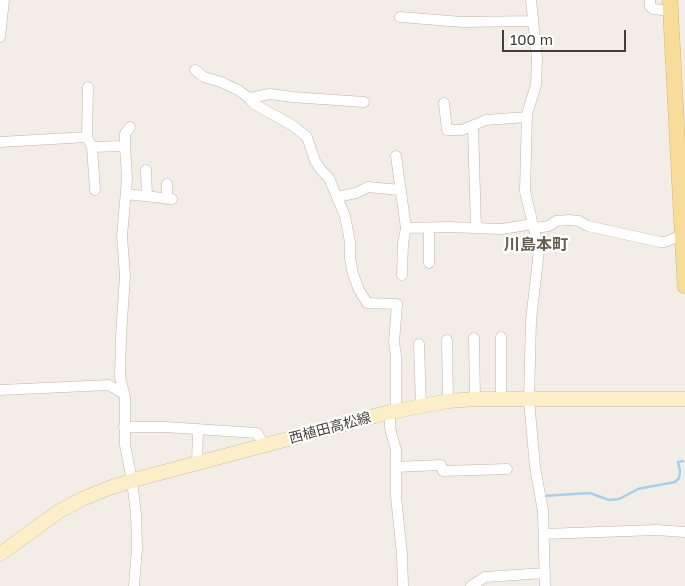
<!DOCTYPE html>
<meta charset="utf-8">
<style>
body{margin:0}
#map{position:relative;width:685px;height:586px;overflow:hidden;background:#f2eee7;font-family:"Golos Text",sans-serif}
canvas{display:block}
.scale{position:absolute;left:502px;top:30px;width:124px;height:22px;box-sizing:border-box;border:2px solid #443f36;border-top:0;padding-left:6px;font-size:15px;line-height:18px;white-space:nowrap;color:#443f36;-webkit-text-stroke:4px #fff;paint-order:stroke}
</style>
<div id="map">
<canvas width="685" height="586"></canvas>
<div class="scale">100 m</div>
</div>
<script>
const c = document.querySelector('canvas').getContext('2d');
c.lineJoin = 'round';
function shape(rows) {
  const path = new Path2D();
  for (const r of rows) {
    path.moveTo(r[0], r[1]);
    for (let i = 2; i < r.length; i += 2) path.lineTo(r[i], r[i + 1]);
  }
  return path;
}
function strokePath(path, color, width, dash) {
  c.strokeStyle = color;
  c.lineWidth = width;
  c.lineCap = dash ? 'butt' : 'round';
  c.setLineDash(dash || []);
  c.stroke(path);
}
function drawText(font, color, halo, rows, align = 'center') {
  c.font = font + ' "Golos Text","Noto Sans JP",sans-serif';
  c.lineWidth = 4.5;
  c.setLineDash([]);
  c.textBaseline = 'middle';
  c.strokeStyle = halo;
  c.fillStyle = color;
  for (const [text, x, y, turn = 0] of rows) {
    c.save();
    c.translate(x, y);
    c.rotate((+turn || 0) * Math.PI / 180);
    c.textAlign = isNaN(turn) ? turn : align;
    if (halo) c.strokeText(text, 0, 0);
    c.fillText(text, 0, 0);
    c.restore();
  }
}
const stream = shape([
 [543,496,590,493,609,500,619,499,638,489,675,482,679,478,680,471,678,462,683,461]
]);
const minor = shape([
 [531,0,537,58,536,85,527,114,525,191,539,251,531,320,529,400,535,467,543,511,545,586],
 [650,0,650,6,653,9,670,11],
 [400,17,462,22,533,21],
 [0,37,4,0],
 [195,70,204,77,221,82,238,90,249,98,254,104,292,125,307,137,315,161,321,170,329,178,345,216,350,242,350,258,353,274,359,290,367,303,397,304,394,342,396,356,396,411],
 [88,87,87,137,92,147,95,190],
 [249,98,270,94,292,97,364,102],
 [444,103,447,130,462,130,486,120,527,117],
 [473,126,476,228],
 [130,127,125,134,125,146,127,179,122,236,125,276,121,336,120,377,125,397,125,445,132,481,136,514,137,548,134,586],
 [0,142,87,137],
 [92,147,125,146],
 [396,156,406,228,403,243,402,275],
 [146,170,147,196],
 [167,184,167,199],
 [126,194,172,199],
 [337,197,356,193,368,187,400,190],
 [406,228,448,227,502,229,533,224],
 [535,228,549,226,556,221,569,220,579,221,588,226,660,242,665,242,682,235],
 [429,263,429,228],
 [501,337,501,399],
 [474,338,475,399],
 [447,340,448,401],
 [419,344,421,406],
 [0,390,109,385,124,394],
 [390,412,390,428,396,450,396,497,402,554,403,586],
 [124,427,165,427,257,433,264,445],
 [197,463,198,430],
 [396,467,441,465,443,471,507,469],
 [544,534,656,530,685,532],
 [471,586,485,577,545,573]
]);
const secondary = shape([
 [0,554,58,512,82,499,109,488,141,478,390,412,448,401,475,399,685,399]
]);
const primary = shape([
 [670,0,685,286]
]);
const streetNames = [
 ["西植田高松線",330,428,-15]
];
const quarterNames = [
 ["川島本町",536,245]
];
strokePath(stream, '#a6d0eb', 2.5);
strokePath(minor, '#bdb6aa', 11);
strokePath(secondary, '#cfc099', 15);
strokePath(primary, '#dbb86b', 16);
strokePath(minor, '#fff', 10);
strokePath(secondary, '#fbeec8', 14);
strokePath(primary, '#f7dc9a', 15);
drawText('14px', '#443f36', '#fff', streetNames);
drawText('bold 16px', '#675c4e', '#fff', quarterNames);
</script>
